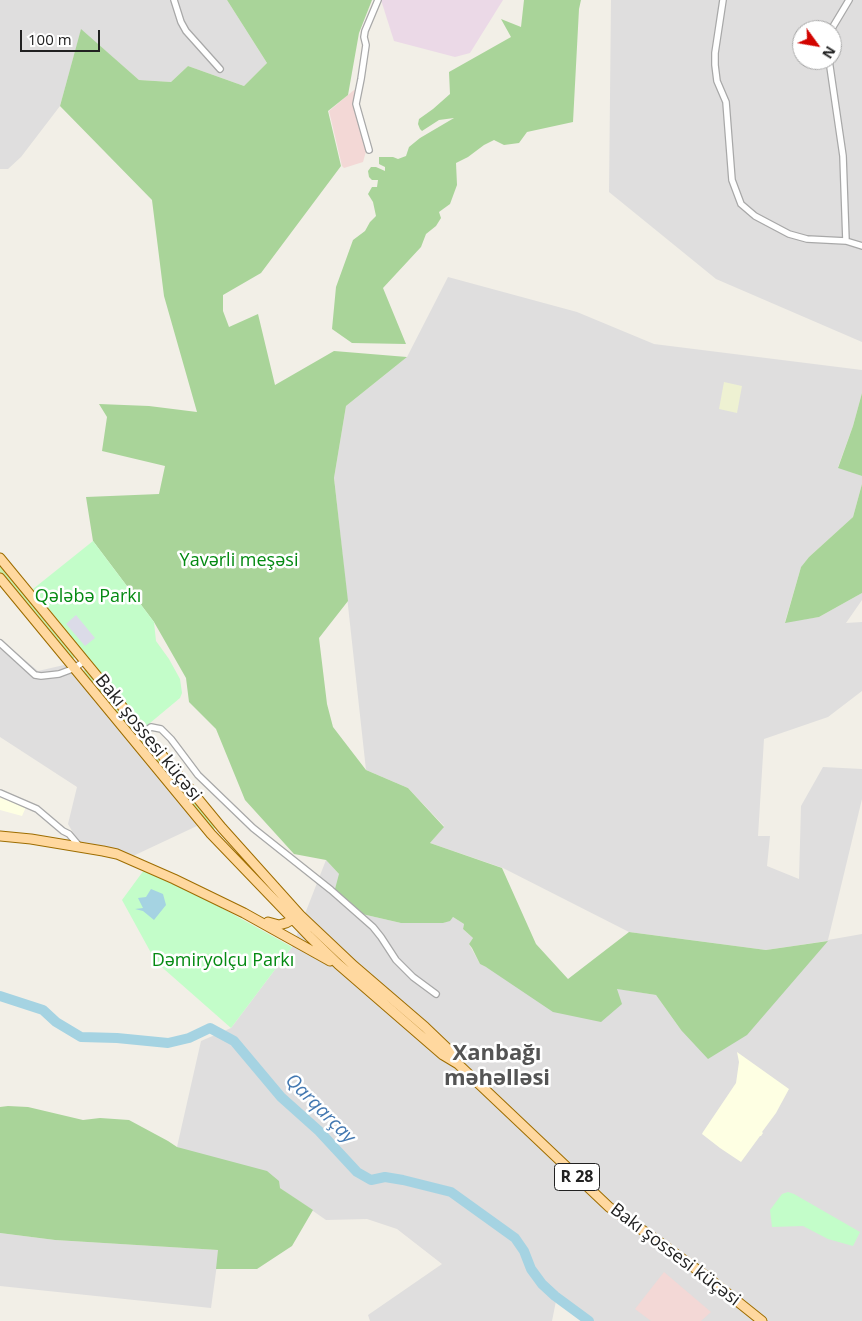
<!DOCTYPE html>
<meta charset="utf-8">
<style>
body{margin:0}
#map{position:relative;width:862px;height:1321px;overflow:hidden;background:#f2efe7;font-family:"Open Sans",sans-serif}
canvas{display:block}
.north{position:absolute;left:792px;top:20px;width:50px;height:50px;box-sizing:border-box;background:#fff;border:1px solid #a6a6a6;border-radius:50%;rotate:122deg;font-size:14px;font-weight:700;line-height:20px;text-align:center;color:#212121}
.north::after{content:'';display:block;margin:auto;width:18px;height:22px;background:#d20400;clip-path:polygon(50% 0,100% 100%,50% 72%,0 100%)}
.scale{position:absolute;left:20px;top:30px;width:80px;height:22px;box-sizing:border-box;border:2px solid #212121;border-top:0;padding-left:6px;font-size:15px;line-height:18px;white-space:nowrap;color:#212121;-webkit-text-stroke:4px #fff;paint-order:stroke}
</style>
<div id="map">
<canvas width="862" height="1321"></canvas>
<div class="north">N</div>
<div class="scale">100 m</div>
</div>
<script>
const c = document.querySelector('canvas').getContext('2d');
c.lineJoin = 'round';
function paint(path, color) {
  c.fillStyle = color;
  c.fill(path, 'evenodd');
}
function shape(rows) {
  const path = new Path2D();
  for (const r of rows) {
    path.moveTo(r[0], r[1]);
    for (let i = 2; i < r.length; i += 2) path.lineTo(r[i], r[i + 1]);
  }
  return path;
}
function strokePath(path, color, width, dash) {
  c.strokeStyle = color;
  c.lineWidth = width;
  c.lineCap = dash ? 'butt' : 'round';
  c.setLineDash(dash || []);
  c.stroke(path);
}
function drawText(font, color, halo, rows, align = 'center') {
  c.font = font + ' "Open Sans",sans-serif';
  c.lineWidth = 5;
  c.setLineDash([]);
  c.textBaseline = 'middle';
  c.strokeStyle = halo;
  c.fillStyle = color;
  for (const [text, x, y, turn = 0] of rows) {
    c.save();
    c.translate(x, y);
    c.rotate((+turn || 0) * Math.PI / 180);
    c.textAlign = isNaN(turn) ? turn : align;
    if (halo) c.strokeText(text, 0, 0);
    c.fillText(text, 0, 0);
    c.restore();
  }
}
const residential = shape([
 [0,0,227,0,267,63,244,86,188,66,171,82,139,80,81,30,60,106,21,157,8,169,0,169],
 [611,0,862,0,862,342,716,279,609,192],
 [802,30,832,30,832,60,802,60],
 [448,277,577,312,654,344,862,370,862,393,853,426,838,467,862,476,862,484,853,517,809,557,801,567,785,622,819,617,862,593,862,600,846,623,862,622,862,691,828,717,764,739,758,836,770,836,767,866,799,879,801,806,823,767,862,769,862,799,828,940,862,934,862,1321,593,1321,557,1296,552,1321,370,1321,368,1315,442,1264,397,1229,367,1219,326,1220,280,1188,177,1147,201,1041,231,1028,292,947,326,860,339,874,362,914,401,923,443,923,453,917,464,924,463,929,473,938,469,944,480,964,486,967,656,995,681,1030,827,941,766,950,629,932,503,868,430,843,444,826,408,788,366,770,334,478,346,406,407,357],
 [0,639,38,671,77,662,199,825,133,856,78,841,68,824,77,787,0,737],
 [0,1233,55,1240,219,1250,211,1308,0,1286]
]);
const commercial = shape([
 [354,90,357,91,354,105,367,148,363,162,344,168,342,166,329,111],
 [664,1272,711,1312,701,1321,651,1321,635,1309]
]);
const industrial = shape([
 [381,0,503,0,470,53,455,57,394,41]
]);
const education = shape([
 [0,798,26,807,22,816,0,810],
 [737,1052,789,1089,776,1113,762,1132,763,1133,761,1136,760,1136,741,1162,720,1148,702,1134,703,1132,736,1083,739,1062]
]);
const farmland = shape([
 [724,382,742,386,737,413,719,409]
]);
const grass = shape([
 [0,565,75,657,71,660,0,573],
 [86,669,133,727,130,730,82,672],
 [144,739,216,827,212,830,140,742]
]);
const forest = shape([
 [227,0,372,0,359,33,348,95,328,111,341,166,261,273,223,295,223,311,229,327,258,314,275,385,334,351,407,357,346,406,334,478,348,601,319,638,327,704,333,727,366,770,408,788,444,827,430,843,502,868,536,944,568,979,629,932,766,950,828,941,747,1035,708,1059,681,1030,656,995,617,989,622,1004,601,1022,553,1012,486,967,480,964,472,948,469,944,473,938,463,929,464,924,453,917,450,921,443,923,401,923,362,914,335,889,339,874,326,860,294,854,245,800,216,729,189,702,186,678,154,622,93,541,86,497,159,494,165,466,102,451,107,417,99,404,149,406,197,412,164,296,152,200,60,106,81,29,139,80,171,82,188,66,244,86,267,63],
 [524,0,581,0,579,9,573,122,527,132,519,143,504,145,494,140,484,145,468,157,456,163,457,185,450,204,439,212,441,218,436,226,426,234,421,247,383,288,406,344,352,343,332,329,336,287,353,240,365,231,370,222,376,216,373,202,368,194,372,187,377,187,378,180,372,180,369,177,368,171,371,167,376,167,385,171,385,167,379,164,379,157,393,157,398,159,406,156,409,147,420,138,454,118,439,120,422,131,420,129,418,124,419,119,433,109,450,94,449,72,511,37,501,19,521,27],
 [862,393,862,476,838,468,853,426],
 [862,484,862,593,819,617,785,623,801,567,809,557,853,517],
 [8,1106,28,1107,83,1120,100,1118,129,1120,168,1141,177,1147,267,1171,279,1181,280,1188,313,1210,292,1246,257,1269,216,1269,218,1250,55,1240,0,1233,0,1107]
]);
const park = shape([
 [93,541,154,622,156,641,169,659,180,679,182,693,180,698,144,728,33,589],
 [144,870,193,892,292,947,231,1028,156,962,122,900],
 [788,1192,794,1194,860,1232,853,1246,828,1239,803,1226,772,1227,770,1210,782,1194]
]);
const plaza = shape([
 [76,615,95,638,85,646,66,624]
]);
const water = shape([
 [151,889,163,894,166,905,154,920,143,911,135,909,143,908,138,898,146,897]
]);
const river = shape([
 [0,996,43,1010,56,1022,81,1037,117,1038,168,1043,189,1038,210,1028,234,1041,281,1097,319,1131,357,1172,371,1180,385,1177,403,1180,451,1192,515,1238,524,1251,531,1269,542,1284,555,1296,589,1321]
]);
const street = shape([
 [174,0,181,22,186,31,220,69],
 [723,0,715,53,715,65,717,81,726,102,732,180,741,204,755,216,789,234,807,239,846,241,862,246],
 [831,30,849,0],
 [829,60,843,156,846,241],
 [369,150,356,104,361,79,366,45,364,37,365,31,378,0],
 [0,643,35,675,41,676,59,674,75,668,84,661],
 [134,740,151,727,161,729,171,739,198,775,253,828,331,890,373,927,381,937,396,960,413,977,436,994],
 [0,793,37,809,63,831,69,834,80,847]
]);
const primary = shape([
 [0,558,222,828,300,915,354,966,425,1027,449,1050,456,1062],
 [0,578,211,834,309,936,338,964,443,1055,458,1064,609,1207,648,1234,707,1277,762,1321],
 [0,836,31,839,103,851,117,854,174,879,244,913,330,961],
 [268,922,279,925,286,923,295,918]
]);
const shields = [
 [577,1177,45]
];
const shieldNames = [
 ["R 28",577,1177]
];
const parkNames = [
 ["Yavərli meşəsi",239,561],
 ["Qələbə Parkı",88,597],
 ["Dəmiryolçu Parkı",223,961]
];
const streetNames = [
 ["Bakı şossesi küçəsi",148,738,51],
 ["Bakı şossesi küçəsi",675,1255,37]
];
const waterNames = [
 ["Qarqarçay",320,1109,45]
];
const districtNames = [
 ["Xanbağı",497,1054],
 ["məhəlləsi",497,1079]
];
paint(residential, '#dfdede');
paint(commercial, '#f3d8d6');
paint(industrial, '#ebd9e7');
paint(education, '#feffe3');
paint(farmland, '#eef1d2');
paint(grass, '#cbeeab');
paint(forest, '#a9d499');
paint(park, '#c3fdc9');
paint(plaza, '#dbdbe8');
paint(water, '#a5d3e2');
strokePath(river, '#a5d3e2', 10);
strokePath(street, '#a8a8a8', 8);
strokePath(primary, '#9e6d00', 11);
strokePath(street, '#fff', 5.5);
strokePath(primary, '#ffd89f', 9);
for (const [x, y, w] of shields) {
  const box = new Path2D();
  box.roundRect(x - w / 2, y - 13.5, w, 27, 4);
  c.fillStyle = '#fff';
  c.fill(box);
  strokePath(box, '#212121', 1);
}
drawText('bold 16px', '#212121', null, shieldNames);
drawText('18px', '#048a12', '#fff', parkNames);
drawText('18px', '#212121', '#fff', streetNames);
drawText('italic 19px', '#4378b1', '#fff', waterNames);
drawText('bold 22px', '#545454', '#fff', districtNames);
</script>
